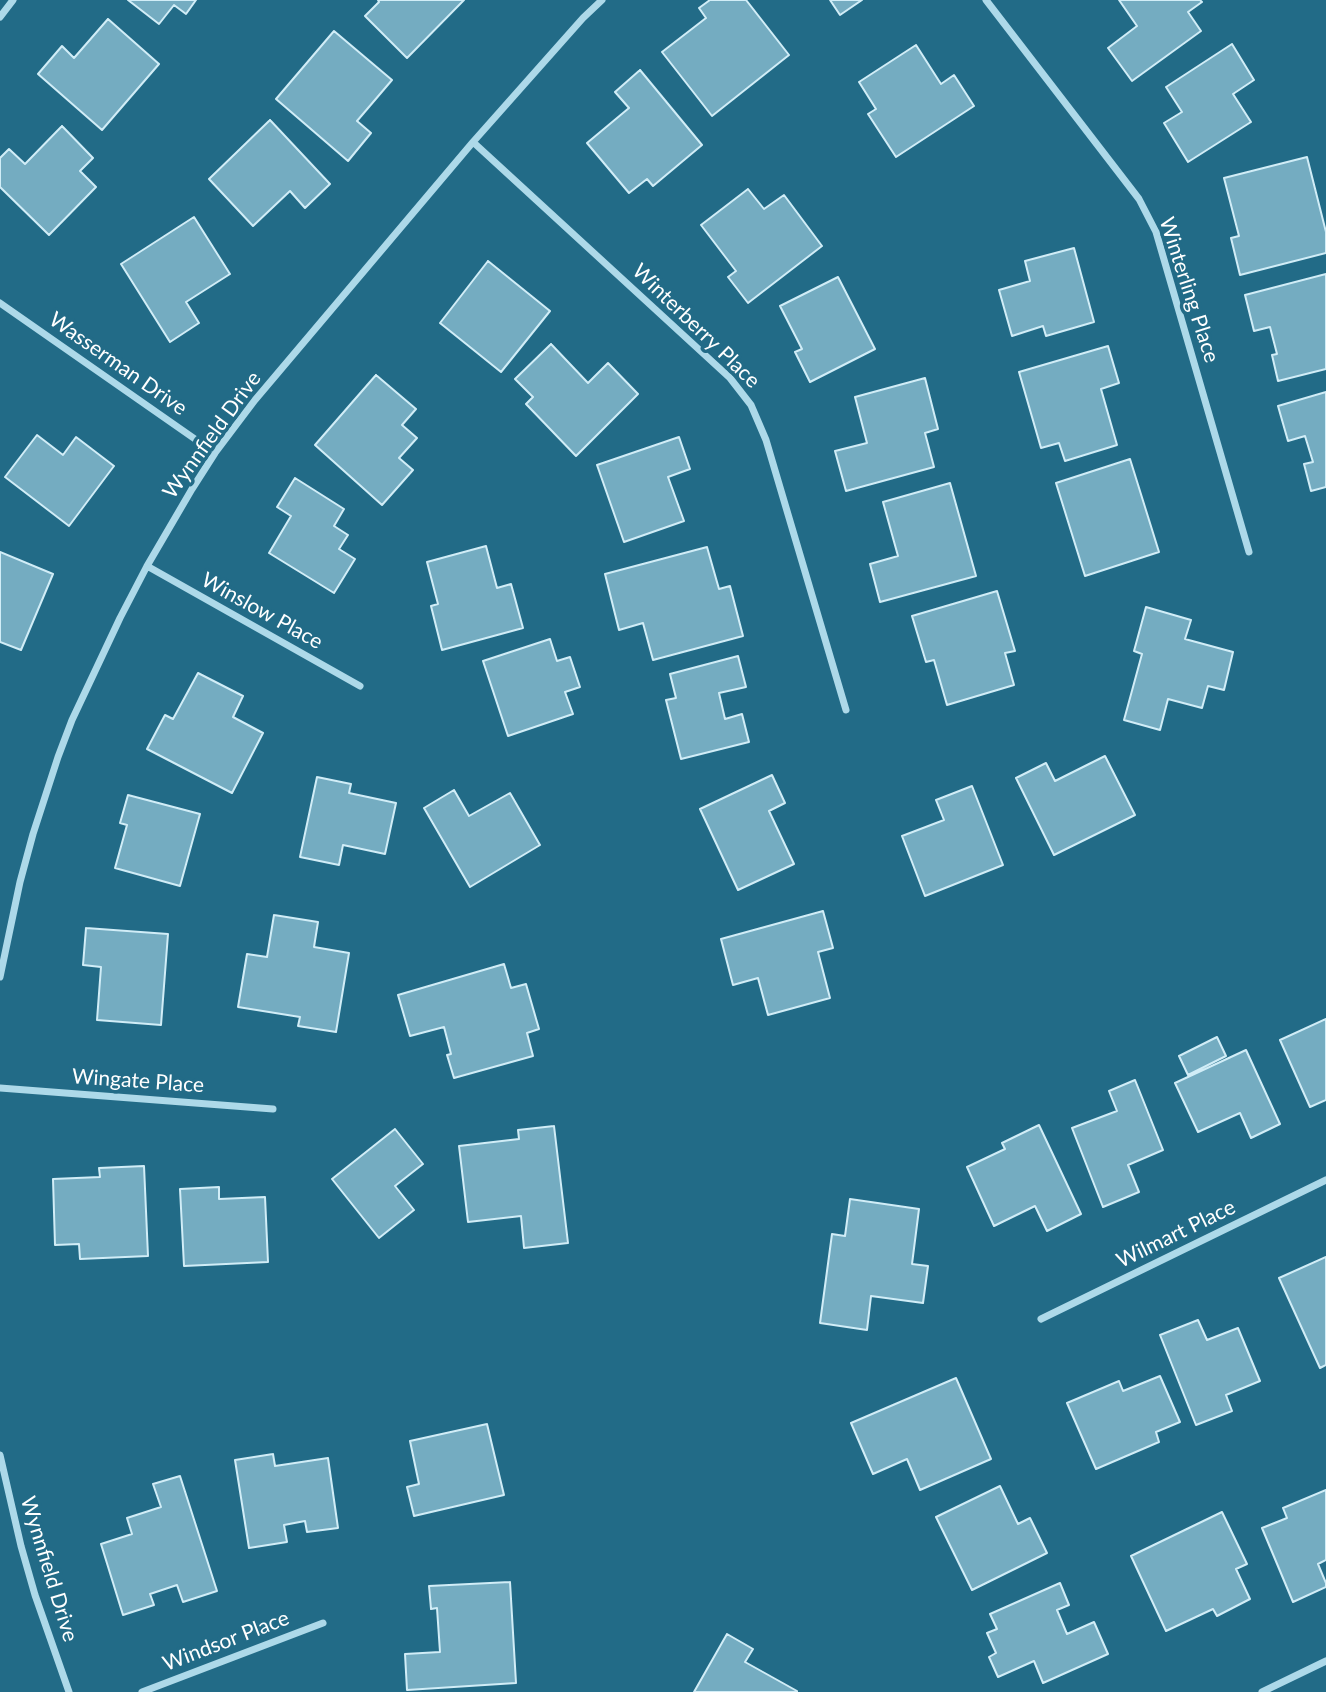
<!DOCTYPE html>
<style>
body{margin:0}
canvas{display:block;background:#226b87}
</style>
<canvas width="1326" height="1692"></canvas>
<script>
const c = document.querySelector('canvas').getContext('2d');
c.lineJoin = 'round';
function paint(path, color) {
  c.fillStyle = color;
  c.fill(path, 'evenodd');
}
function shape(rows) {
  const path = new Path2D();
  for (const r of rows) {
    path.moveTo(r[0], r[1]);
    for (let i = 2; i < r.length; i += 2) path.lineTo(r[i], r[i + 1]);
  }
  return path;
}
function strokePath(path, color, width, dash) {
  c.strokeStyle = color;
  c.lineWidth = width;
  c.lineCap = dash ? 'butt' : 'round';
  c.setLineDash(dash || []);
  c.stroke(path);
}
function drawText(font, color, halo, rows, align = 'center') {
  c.font = font + ' Lato,sans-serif';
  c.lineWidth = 7;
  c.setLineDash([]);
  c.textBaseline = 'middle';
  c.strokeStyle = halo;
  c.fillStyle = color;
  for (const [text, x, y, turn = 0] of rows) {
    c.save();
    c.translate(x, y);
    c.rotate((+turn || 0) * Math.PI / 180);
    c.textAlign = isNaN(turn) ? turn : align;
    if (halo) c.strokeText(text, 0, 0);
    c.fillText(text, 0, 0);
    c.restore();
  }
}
const building = shape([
 [128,0,196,0,186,14,174,5,159,24,128,0],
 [378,0,464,0,407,58,365,16,379,2,378,0],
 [710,0,746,0,789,55,712,116,662,52,706,18,699,8,710,0],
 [830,0,862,0,840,15,830,0],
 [1119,0,1200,0,1202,2,1188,12,1201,31,1132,81,1108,48,1137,26,1119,0],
 [108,19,159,64,102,130,38,74,62,46,74,58,108,19],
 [334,31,392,80,357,121,371,133,348,161,276,99,334,31],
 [1232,44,1254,80,1233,94,1251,122,1188,162,1164,123,1182,112,1166,87,1232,44],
 [916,45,941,84,954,75,974,106,896,157,868,114,876,109,859,82,916,45],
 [640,70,702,145,653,186,647,179,629,193,587,143,629,108,615,92,640,70],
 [270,120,330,184,305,208,290,191,253,226,209,179,270,120],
 [62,126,93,158,80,171,96,187,49,235,0,187,0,158,9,149,25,164,62,126],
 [1307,157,1326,232,1326,253,1240,275,1231,238,1239,236,1224,178,1307,157],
 [748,189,764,209,784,195,822,246,748,303,728,277,736,271,701,225,748,189],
 [194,217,230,274,186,302,199,323,170,342,121,264,194,217],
 [1074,248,1094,322,1046,336,1043,326,1012,336,999,290,1030,281,1025,261,1074,248],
 [488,261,550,311,501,372,440,323,488,261],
 [1326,274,1326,369,1278,381,1272,355,1277,354,1270,327,1254,331,1245,295,1326,274],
 [838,277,875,349,810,382,795,352,802,349,780,306,838,277],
 [551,344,588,383,608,363,638,394,576,456,526,404,533,397,515,379,551,344],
 [1108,346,1119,383,1101,389,1117,445,1065,461,1059,443,1041,448,1019,372,1108,346],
 [376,375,416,409,402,425,417,438,399,458,413,470,382,505,315,445,376,375],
 [925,378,938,429,925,433,934,467,846,491,835,451,867,443,855,397,925,378],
 [1326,392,1326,487,1311,491,1304,464,1313,462,1305,436,1288,441,1278,406,1326,392],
 [37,435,63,455,76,437,114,466,69,526,5,477,37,435],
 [679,437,690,469,668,477,684,521,624,542,597,465,679,437],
 [1130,459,1159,552,1085,576,1056,483,1130,459],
 [295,478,344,509,334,526,348,535,339,549,355,559,334,593,269,553,291,516,277,507,295,478],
 [950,483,976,576,880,602,870,564,898,556,883,502,950,483],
 [486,546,497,588,511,584,523,628,442,650,431,606,438,604,427,562,486,546],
 [707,547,719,589,730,586,743,636,653,660,643,623,619,630,605,574,707,547],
 [0,552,53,574,21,650,0,642,0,552],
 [997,591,1015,651,1005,653,1014,685,947,705,934,660,926,662,912,616,997,591],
 [1146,607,1191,620,1185,639,1233,652,1224,690,1208,686,1202,708,1168,699,1160,730,1124,720,1142,654,1134,651,1146,607],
 [550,639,557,661,570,657,580,687,565,692,573,714,508,736,483,661,550,639],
 [738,656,746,687,719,693,725,719,742,714,749,742,681,759,666,700,676,698,670,674,738,656],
 [198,673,243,696,233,717,263,733,232,793,147,749,165,715,173,719,198,673],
 [1105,756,1135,815,1054,855,1016,778,1046,763,1055,781,1105,756],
 [772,775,785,803,769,811,794,864,738,890,700,809,772,775],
 [317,777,351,784,349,793,396,803,385,854,343,845,339,865,300,857,317,777],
 [972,786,1003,865,925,896,902,836,944,820,936,800,972,786],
 [454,790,469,816,510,793,540,845,470,887,424,808,454,790],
 [128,795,200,814,180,886,115,868,127,825,120,823,128,795],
 [823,911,833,948,818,952,830,998,768,1015,758,978,733,985,721,939,823,911],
 [274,915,318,922,314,947,349,953,336,1032,298,1026,300,1017,238,1007,247,954,267,957,274,915],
 [86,928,168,934,161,1025,97,1020,101,967,83,965,86,928],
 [504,964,511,988,526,984,539,1029,527,1033,533,1056,454,1078,447,1055,451,1054,444,1027,410,1036,398,995,504,964],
 [1326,1019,1326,1100,1310,1107,1280,1040,1326,1019],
 [1217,1037,1226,1056,1188,1075,1179,1056,1217,1037],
 [1246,1050,1280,1124,1251,1138,1240,1113,1198,1132,1175,1083,1246,1050],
 [1135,1080,1163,1150,1128,1165,1139,1192,1103,1207,1072,1128,1117,1111,1109,1091,1135,1080],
 [1039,1125,1081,1214,1047,1231,1035,1206,994,1226,967,1167,1005,1149,1002,1143,1039,1125],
 [554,1126,568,1243,524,1248,521,1216,468,1222,459,1146,519,1139,518,1130,554,1126],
 [395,1129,423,1164,395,1186,414,1210,379,1238,332,1179,395,1129],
 [144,1166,148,1256,80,1259,79,1244,55,1245,53,1179,100,1177,99,1168,144,1166],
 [219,1187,219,1199,265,1197,268,1262,184,1266,180,1189,219,1187],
 [850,1199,919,1209,912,1264,928,1266,923,1303,871,1296,867,1330,820,1323,832,1234,845,1236,850,1199],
 [1326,1257,1326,1365,1320,1368,1279,1278,1326,1257],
 [1198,1320,1207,1340,1238,1328,1260,1381,1226,1395,1232,1411,1196,1425,1160,1335,1198,1320],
 [1160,1376,1180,1422,1156,1432,1159,1442,1096,1469,1067,1403,1119,1381,1123,1391,1160,1376],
 [956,1378,991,1459,920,1490,907,1459,873,1474,851,1423,956,1378],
 [487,1424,504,1495,414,1516,407,1487,419,1484,410,1441,487,1424],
 [273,1454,275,1466,328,1458,338,1528,307,1532,305,1521,284,1525,287,1542,249,1548,235,1460,273,1454],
 [180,1476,217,1591,183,1602,177,1585,150,1594,154,1605,123,1615,101,1544,132,1534,127,1518,161,1507,153,1484,180,1476],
 [1000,1486,1018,1524,1030,1518,1047,1553,972,1590,936,1517,1000,1486],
 [1326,1490,1326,1560,1318,1564,1326,1583,1326,1587,1293,1602,1262,1528,1287,1518,1283,1508,1326,1490],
 [1222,1512,1247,1564,1236,1569,1250,1599,1217,1616,1213,1609,1166,1631,1131,1556,1222,1512],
 [510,1582,516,1683,407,1690,405,1654,440,1652,437,1608,431,1609,429,1586,510,1582],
 [1060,1583,1069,1605,1057,1610,1067,1634,1094,1622,1108,1654,1043,1683,1034,1661,998,1677,989,1657,996,1653,987,1633,997,1629,990,1614,1060,1583],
 [727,1634,753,1649,745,1662,797,1691,797,1692,694,1692,727,1634]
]);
const street = shape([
 [986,0,1139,199,1156,232,1249,552],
 [0,17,13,0],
 [473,142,730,378,751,405,766,440,846,710],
 [0,303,215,453],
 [147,566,360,686],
 [0,977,20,882,33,834,58,757,72,720,120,618,147,566,192,489,215,453,255,400,473,142,583,18,602,0],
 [0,1088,273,1109],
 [1041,1319,1326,1180],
 [0,1455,21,1546,35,1595,69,1692],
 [142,1692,323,1623],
 [1262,1692,1326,1661]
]);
const streetNames = [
 ["Winterling Place",1189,290,72],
 ["Winterberry Place",696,326,44],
 ["Wasserman Drive",118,364,35],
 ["Wynnfield Drive",212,435,-54],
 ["Winslow Place",262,611,29],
 ["Wingate Place",138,1081,4],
 ["Wilmart Place",1176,1234,-26],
 ["Wynnfield Drive",49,1569,73],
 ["Windsor Place",226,1641,-21]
];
paint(building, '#74acc1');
strokePath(building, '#d1edf7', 2);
strokePath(street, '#add9e9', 7);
drawText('21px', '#fff', '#226b87', streetNames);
</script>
